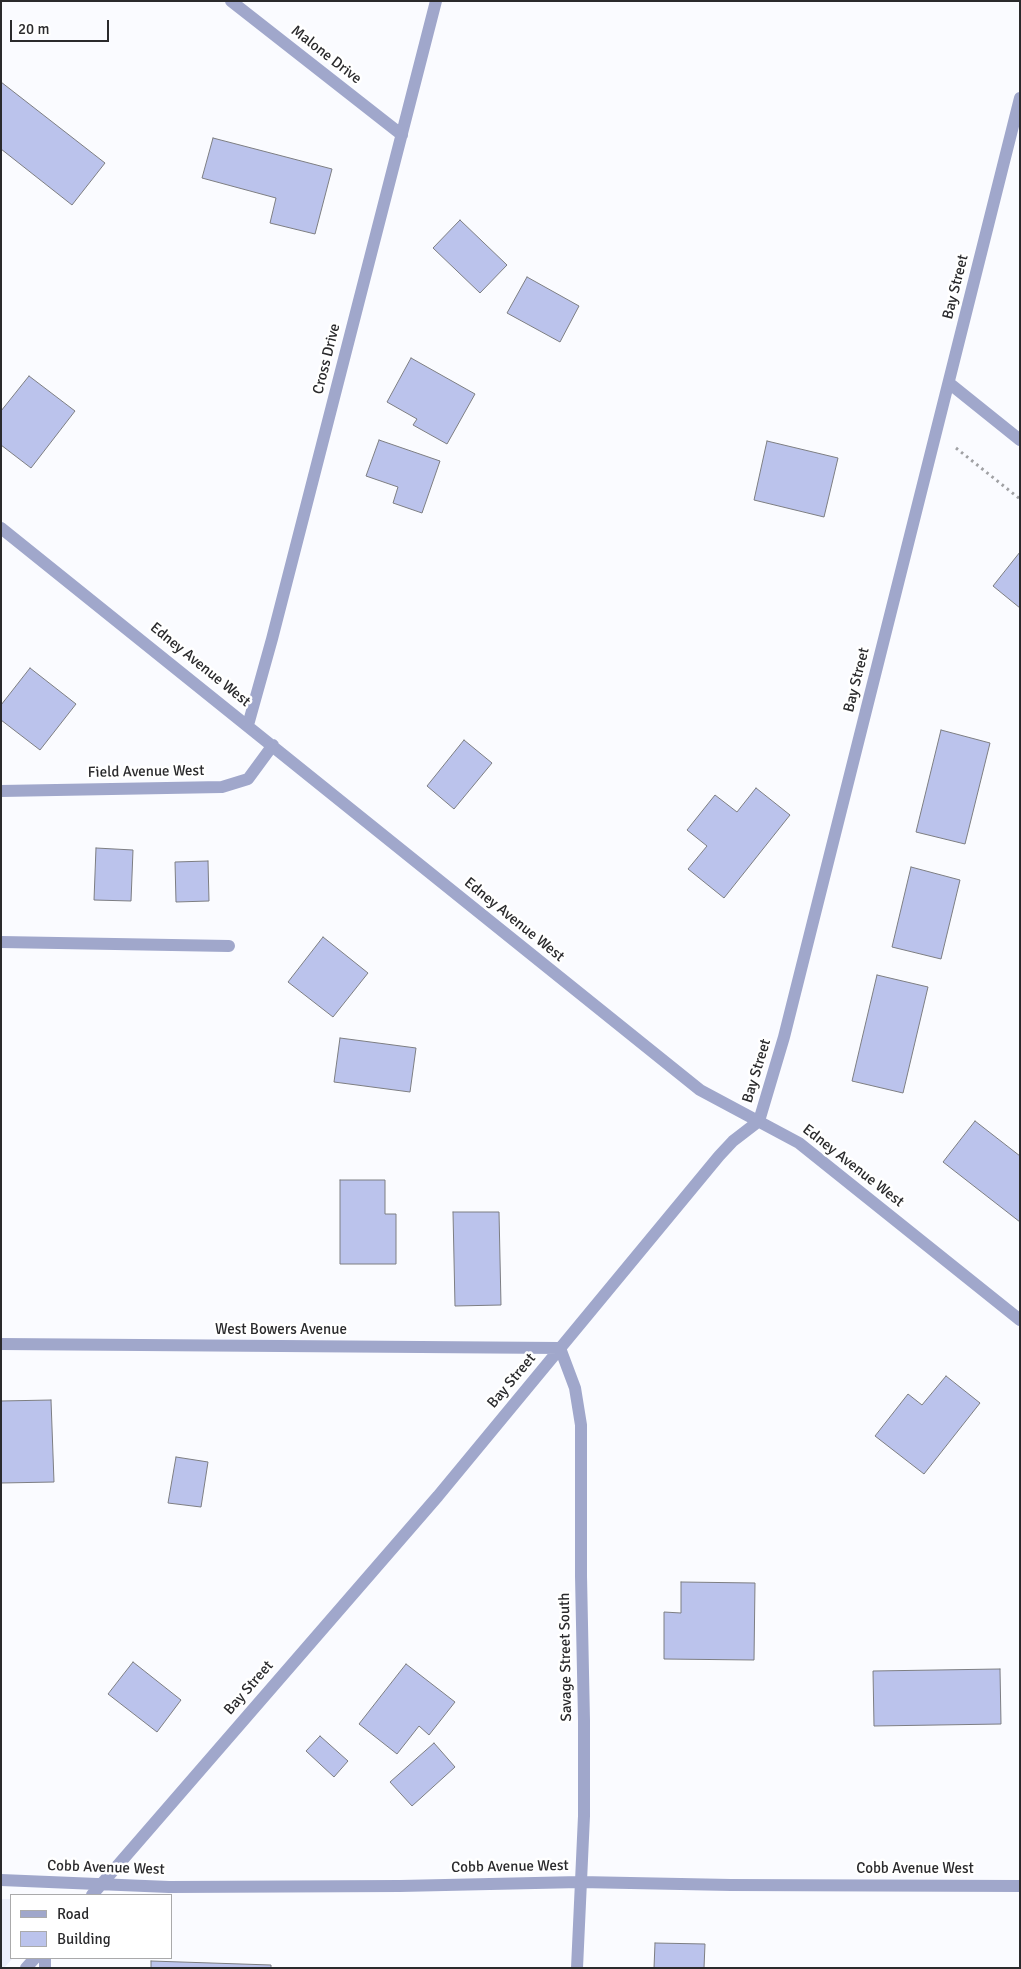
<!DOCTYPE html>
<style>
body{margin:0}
#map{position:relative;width:1021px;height:1969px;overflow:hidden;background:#fafbff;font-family:Signika,sans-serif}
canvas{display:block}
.frame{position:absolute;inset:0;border:2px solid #2a2a2c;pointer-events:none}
.legend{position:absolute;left:10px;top:1894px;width:162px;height:65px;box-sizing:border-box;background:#fff;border:1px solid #aaaaab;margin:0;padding:6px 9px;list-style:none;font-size:15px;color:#2a2a2c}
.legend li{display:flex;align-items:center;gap:10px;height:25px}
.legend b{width:25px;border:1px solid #aaaaab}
.scale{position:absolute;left:10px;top:20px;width:99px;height:22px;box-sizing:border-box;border:2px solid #2a2a2c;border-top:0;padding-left:6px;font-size:15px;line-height:18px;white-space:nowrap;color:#2a2a2c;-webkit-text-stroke:4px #fff;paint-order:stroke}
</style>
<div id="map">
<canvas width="1021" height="1969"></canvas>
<div class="frame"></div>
<ul class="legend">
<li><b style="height:6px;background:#a0a7cb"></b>Road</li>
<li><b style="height:14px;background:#bbc3ec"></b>Building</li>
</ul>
<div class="scale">20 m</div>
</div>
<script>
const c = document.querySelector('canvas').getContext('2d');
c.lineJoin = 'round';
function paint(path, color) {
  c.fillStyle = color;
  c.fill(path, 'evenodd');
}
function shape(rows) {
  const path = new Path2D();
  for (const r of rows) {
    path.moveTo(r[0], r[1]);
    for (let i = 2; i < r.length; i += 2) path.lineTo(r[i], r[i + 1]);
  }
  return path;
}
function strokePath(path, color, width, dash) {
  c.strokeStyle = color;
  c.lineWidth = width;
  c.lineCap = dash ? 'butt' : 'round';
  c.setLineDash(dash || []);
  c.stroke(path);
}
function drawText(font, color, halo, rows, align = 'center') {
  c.font = font + ' Signika,sans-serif';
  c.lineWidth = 5;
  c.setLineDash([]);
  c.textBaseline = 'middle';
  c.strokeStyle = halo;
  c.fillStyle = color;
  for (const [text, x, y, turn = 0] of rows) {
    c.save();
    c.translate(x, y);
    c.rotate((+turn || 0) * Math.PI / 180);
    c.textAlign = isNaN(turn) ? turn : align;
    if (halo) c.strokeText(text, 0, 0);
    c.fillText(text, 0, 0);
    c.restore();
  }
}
const built = shape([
 [1,1899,11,1899,11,1958,13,1958,4,1968,1,1968]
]);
const building = shape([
 [1,82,105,163,72,205,1,149,1,82],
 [213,138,332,169,315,234,270,223,276,198,202,178,213,138],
 [460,220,507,265,480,293,433,248,460,220],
 [527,277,579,306,560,342,507,313,527,277],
 [411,358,475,394,447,444,413,425,417,419,387,402,411,358],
 [29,376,75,411,31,468,1,445,1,411,29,376],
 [379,440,440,461,422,513,393,503,398,487,366,476,379,440],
 [767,441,838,458,824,517,754,500,767,441],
 [1020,552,1020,608,993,586,1020,552],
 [30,668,76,704,40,750,1,720,1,705,30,668],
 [941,730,990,743,965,844,916,832,941,730],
 [464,740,492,763,454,809,427,786,464,740],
 [756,788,790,815,724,898,688,869,707,846,687,830,715,795,737,812,756,788],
 [96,848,133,850,131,901,94,900,96,848],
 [208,861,209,901,176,902,175,862,208,861],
 [911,867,960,880,941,959,892,947,911,867],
 [323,937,368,973,333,1017,288,982,323,937],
 [877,975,928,987,903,1093,852,1081,877,975],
 [340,1038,416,1048,410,1092,334,1082,340,1038],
 [975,1121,1020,1156,1020,1222,943,1162,975,1121],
 [340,1180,385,1180,385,1214,396,1214,396,1264,340,1264,340,1180],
 [453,1212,499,1212,501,1305,455,1306,453,1212],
 [946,1376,980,1403,924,1474,875,1436,908,1394,922,1405,946,1376],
 [51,1400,54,1482,1,1483,1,1401,51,1400],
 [176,1457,208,1462,201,1507,168,1503,176,1457],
 [681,1582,755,1583,754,1660,664,1659,664,1612,681,1613,681,1582],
 [133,1662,181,1700,157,1732,108,1694,133,1662],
 [406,1664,455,1702,429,1735,419,1726,397,1754,359,1724,406,1664],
 [1000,1669,1001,1724,874,1726,873,1671,1000,1669],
 [320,1736,348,1761,334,1777,306,1751,320,1736],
 [434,1743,455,1767,412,1806,390,1782,434,1743],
 [655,1943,705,1944,704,1968,654,1968,655,1943],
 [151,1961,271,1965,271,1968,151,1968,151,1961]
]);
const path = shape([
 [956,448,1020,499]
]);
const service = shape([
 [1,942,229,946]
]);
const minor = shape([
 [231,1,402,135],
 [949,383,1020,440],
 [1,528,700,1090,799,1143,1020,1320],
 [248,725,272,639,436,1],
 [1,791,222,787,248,779,273,745],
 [1,1344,560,1348,575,1388,581,1425,581,1576,584,1720,584,1816,577,1968],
 [1,1880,169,1887,400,1886,580,1882,731,1885,1020,1886],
 [92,1895,438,1496,719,1156,733,1141,759,1121,784,1037,1020,98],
 [26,1968,35,1958],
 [45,1968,45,1958]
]);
const streetNames = [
 ["Malone Drive",326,55,38],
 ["Bay Street",956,287,-76],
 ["Cross Drive",327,359,-76],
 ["Edney Avenue West",200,665,39],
 ["Bay Street",857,680,-76],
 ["Field Avenue West",146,772,-1],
 ["Edney Avenue West",514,920,39],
 ["Bay Street",757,1071,-73],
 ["Edney Avenue West",853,1166,38],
 ["West Bowers Avenue",281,1330],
 ["Bay Street",512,1381,-50],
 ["Savage Street South",566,1657,-91],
 ["Bay Street",249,1688,-49],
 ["Cobb Avenue West",510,1867,-1],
 ["Cobb Avenue West",106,1868,2],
 ["Cobb Avenue West",915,1869]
];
paint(built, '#edeffb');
paint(building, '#bbc3ec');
strokePath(building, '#7d7e82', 1);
strokePath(path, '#a0a1a4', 3, [2.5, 4]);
strokePath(service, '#a0a7cb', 12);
strokePath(minor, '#a0a7cb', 12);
drawText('15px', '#2a2a2c', '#fff', streetNames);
</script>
